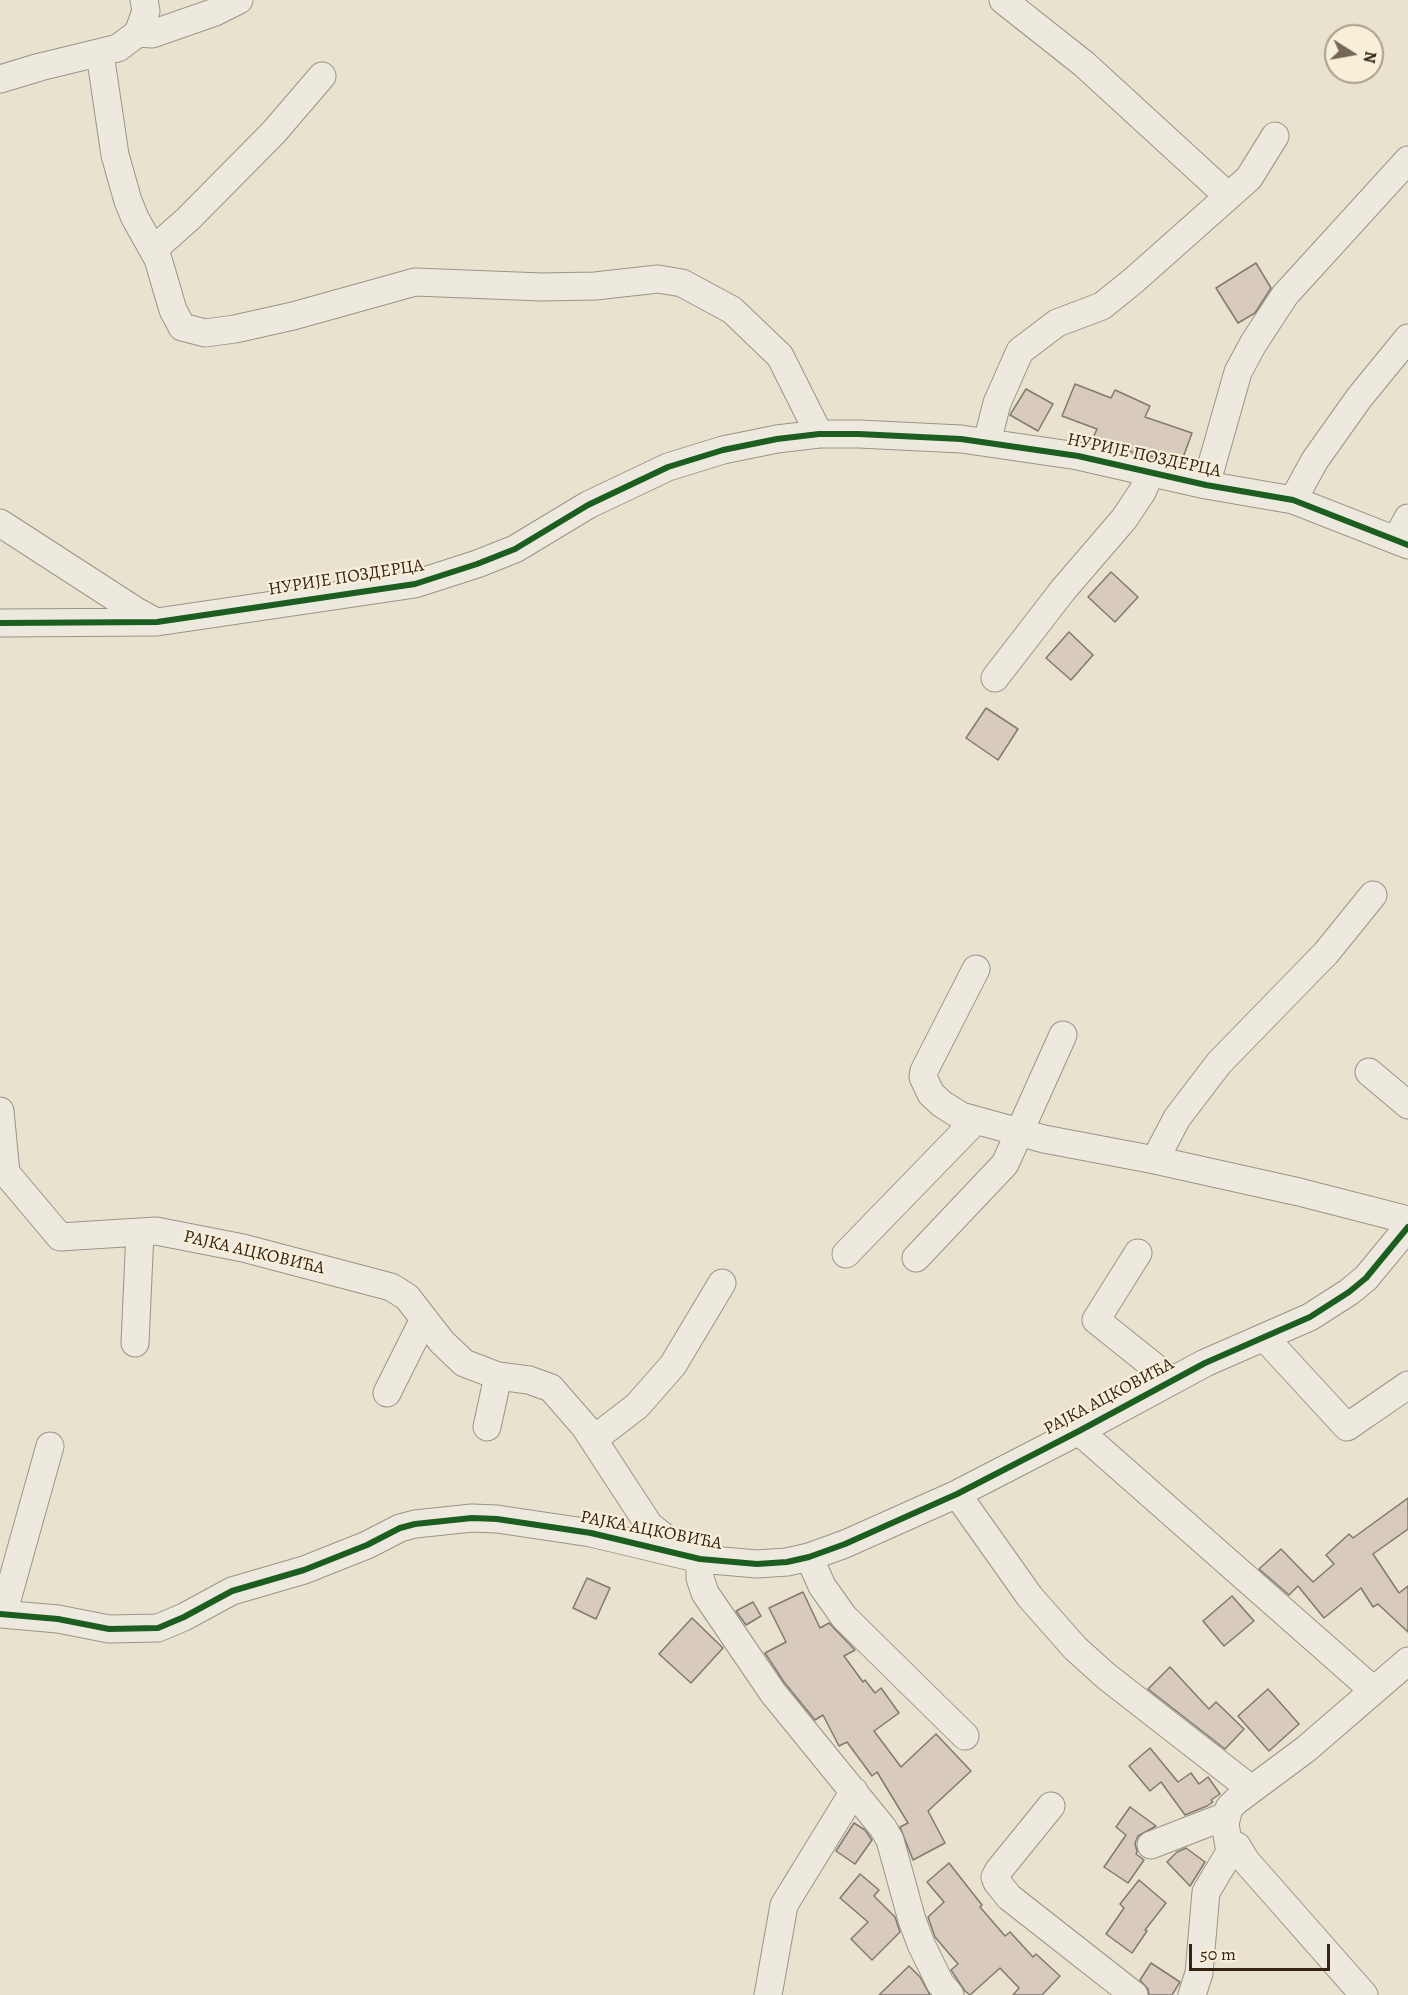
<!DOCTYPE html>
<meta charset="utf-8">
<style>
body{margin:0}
#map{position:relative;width:1408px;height:1995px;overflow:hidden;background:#e9e2ce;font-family:Alegreya,serif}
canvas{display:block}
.north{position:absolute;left:1324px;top:24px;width:60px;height:60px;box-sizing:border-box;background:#f8efd8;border:2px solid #ab9d8a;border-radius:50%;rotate:101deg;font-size:16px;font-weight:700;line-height:24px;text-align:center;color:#372316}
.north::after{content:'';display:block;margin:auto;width:21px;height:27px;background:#756656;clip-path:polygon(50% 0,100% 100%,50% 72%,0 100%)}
.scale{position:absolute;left:1189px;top:1944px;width:141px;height:27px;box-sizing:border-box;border:3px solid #372316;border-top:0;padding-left:8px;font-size:18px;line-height:21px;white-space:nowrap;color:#372316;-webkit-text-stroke:4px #f8efd8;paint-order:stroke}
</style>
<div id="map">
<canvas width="1408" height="1995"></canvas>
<div class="north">N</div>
<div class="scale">50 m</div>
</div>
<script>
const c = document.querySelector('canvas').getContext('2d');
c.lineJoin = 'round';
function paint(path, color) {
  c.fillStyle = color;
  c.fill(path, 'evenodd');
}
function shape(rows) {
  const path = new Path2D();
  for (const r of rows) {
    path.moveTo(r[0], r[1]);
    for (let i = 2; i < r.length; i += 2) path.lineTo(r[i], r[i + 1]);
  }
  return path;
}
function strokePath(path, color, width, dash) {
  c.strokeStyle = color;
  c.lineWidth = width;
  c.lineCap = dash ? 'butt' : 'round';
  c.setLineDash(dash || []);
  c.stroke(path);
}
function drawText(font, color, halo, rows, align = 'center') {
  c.font = font + ' Alegreya,serif';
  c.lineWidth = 4.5;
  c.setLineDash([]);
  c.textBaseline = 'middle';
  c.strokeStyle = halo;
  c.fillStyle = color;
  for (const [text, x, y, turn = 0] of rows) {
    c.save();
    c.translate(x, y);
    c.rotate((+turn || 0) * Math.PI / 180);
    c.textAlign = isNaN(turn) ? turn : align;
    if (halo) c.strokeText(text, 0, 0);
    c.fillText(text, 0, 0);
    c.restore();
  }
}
const building = shape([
 [1256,263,1271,288,1255,313,1238,323,1216,288,1256,263],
 [1075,384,1111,398,1115,390,1150,406,1145,417,1192,433,1181,463,1115,448,1093,438,1097,429,1062,416,1075,384],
 [1026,389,1053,404,1038,431,1010,415,1026,389],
 [1111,572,1138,597,1115,622,1088,597,1111,572],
 [1069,632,1093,655,1071,680,1046,658,1069,632],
 [986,708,1018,729,998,760,966,738,986,708],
 [1408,1498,1408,1529,1373,1554,1399,1593,1408,1586,1408,1632,1378,1604,1373,1607,1361,1588,1324,1618,1298,1586,1289,1595,1259,1569,1281,1549,1313,1582,1334,1564,1326,1555,1349,1534,1353,1538,1408,1498],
 [587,1578,610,1588,596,1619,573,1608,587,1578],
 [803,1592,820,1628,829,1623,855,1650,844,1656,863,1682,865,1680,875,1693,881,1688,899,1713,874,1731,901,1767,936,1734,971,1771,928,1811,945,1843,913,1860,900,1827,908,1823,877,1772,872,1776,847,1742,839,1746,823,1715,815,1720,784,1682,765,1653,786,1642,769,1608,803,1592],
 [1232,1596,1254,1621,1224,1646,1203,1621,1232,1596],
 [753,1602,761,1616,746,1625,736,1611,753,1602],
 [692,1618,723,1648,691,1683,659,1654,692,1618],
 [1170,1667,1209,1709,1216,1702,1244,1729,1225,1749,1148,1689,1170,1667],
 [1268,1689,1299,1724,1269,1751,1238,1716,1268,1689],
 [1150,1748,1178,1782,1191,1773,1199,1784,1208,1777,1220,1794,1211,1800,1213,1802,1207,1806,1185,1815,1161,1782,1150,1791,1129,1766,1150,1748],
 [1130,1807,1156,1826,1138,1836,1135,1843,1137,1852,1136,1854,1144,1860,1128,1883,1104,1867,1126,1835,1116,1827,1130,1807],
 [854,1823,865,1830,872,1840,855,1864,836,1851,854,1823],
 [1186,1848,1205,1862,1190,1886,1167,1862,1177,1852,1186,1848],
 [949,1863,982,1905,980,1907,1005,1936,1010,1932,1033,1957,1036,1954,1060,1976,1042,1995,1013,1995,1019,1988,1000,1968,970,1995,965,1991,951,1970,958,1964,935,1937,928,1917,944,1902,927,1882,949,1863],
 [860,1874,879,1890,874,1896,895,1917,900,1932,872,1960,851,1939,868,1922,840,1898,860,1874],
 [1139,1880,1166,1903,1145,1930,1147,1931,1132,1953,1106,1934,1124,1908,1120,1904,1139,1880],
 [1151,1963,1180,1982,1172,1995,1149,1995,1148,1989,1140,1980,1151,1963],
 [909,1966,920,1977,930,1995,879,1995,909,1966]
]);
const minor = shape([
 [1003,0,1084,64,1228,196],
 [138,33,152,34,215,12,239,0],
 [98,53,102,67,115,155,128,201,135,218,158,259,173,310,182,327,205,333,235,329,293,316,415,282,542,287,595,286,658,279,682,283,732,310,780,356,819,434],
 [0,79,40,67,118,48,138,33,146,11,144,0],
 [153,250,188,219,274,132,322,76],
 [987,442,997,403,1020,351,1057,323,1102,306,1133,281,1249,178,1275,136],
 [1206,485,1238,372,1253,344,1285,295,1408,160],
 [1293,500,1315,460,1359,398,1408,338],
 [0,523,136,611,156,622],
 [1396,540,1408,518],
 [0,623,157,622,415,584,477,564,515,549,588,505,668,467,723,450,777,439,819,434,859,434,961,439,1078,456,1206,485,1293,500,1408,545],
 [995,678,1063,590,1124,519,1142,492,1150,474],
 [976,969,924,1071,923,1077,931,1094,942,1104,961,1116,1044,1139,1155,1160,1299,1192,1408,1220],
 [1369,1072,1408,1105],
 [0,1111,6,1173,60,1237,156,1231,243,1248,391,1287,407,1297,442,1342,464,1363,498,1376,529,1380,551,1388,585,1427,649,1525,683,1552],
 [1155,1160,1177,1118,1219,1063,1326,953,1373,895],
 [1138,1253,1096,1320,1171,1380],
 [846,1254,975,1121],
 [916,1258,1005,1164,1063,1035],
 [1265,1338,1347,1427,1408,1385],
 [135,1343,140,1232],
 [387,1393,424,1319],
 [487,1427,498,1376],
 [1079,1431,1373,1690],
 [594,1439,637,1406,673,1365,722,1283],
 [957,1494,1030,1597,1075,1648,1106,1676,1251,1789],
 [809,1557,822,1586,844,1617,965,1736],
 [700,1559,700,1578,705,1593,773,1693,883,1828,890,1840,912,1920,921,1944,940,1983,950,1995],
 [0,1614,58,1619,109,1629,158,1628,184,1617,232,1591,304,1570,367,1545,400,1528,415,1524,472,1518,497,1519,591,1533,700,1559,757,1564,787,1562,809,1557,845,1544,957,1494,1079,1431,1205,1363,1310,1317,1349,1292,1366,1278,1408,1227],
 [3,1614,50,1446],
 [1051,1806,999,1870,995,1877,997,1882,1009,1897,1134,1995],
 [1230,1844,1237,1846,1246,1861,1364,1995],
 [1151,1845,1226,1816],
 [768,1995,784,1905,854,1791],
 [1192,1995,1199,1973,1206,1892,1230,1852,1225,1824,1229,1808,1236,1801,1306,1749,1408,1661]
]);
const cycleway = shape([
 [0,623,157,622,415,584,477,564,515,549,588,505,668,467,723,450,777,439,819,434,859,434,961,439,1078,456,1206,485,1293,500,1408,545],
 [0,1614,58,1619,109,1629,158,1628,184,1617,232,1591,304,1570,367,1545,400,1528,415,1524,472,1518,497,1519,591,1533,700,1559,757,1564,787,1562,809,1557,845,1544,957,1494,1079,1431,1205,1363,1310,1317,1349,1292,1366,1278,1408,1227]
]);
const streetNames = [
 ["НУРИЈЕ ПОЗДЕРЦА",1144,456,12],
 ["НУРИЈЕ ПОЗДЕРЦА",346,578,-9],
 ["РАЈКА АЦКОВИЋА",254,1253,13],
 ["РАЈКА АЦКОВИЋА",1109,1397,-28],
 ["РАЈКА АЦКОВИЋА",651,1531,11]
];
paint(building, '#d8cabd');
strokePath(building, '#817a6f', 1.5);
strokePath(minor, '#9a9487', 29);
strokePath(minor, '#ede9df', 27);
strokePath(cycleway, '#1b5e20', 6);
drawText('18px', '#372316', '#f8efd8', streetNames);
</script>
